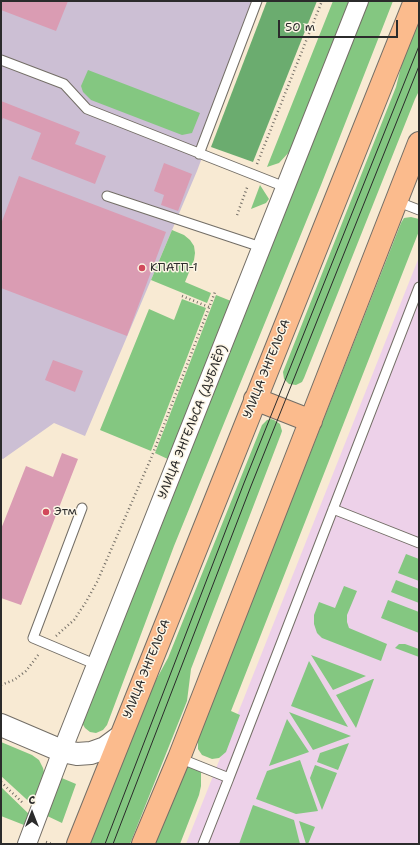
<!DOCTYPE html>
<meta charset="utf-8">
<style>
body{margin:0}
#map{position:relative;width:420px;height:845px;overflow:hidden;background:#f8ead3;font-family:"Shantell Sans",sans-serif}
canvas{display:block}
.frame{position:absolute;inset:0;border:2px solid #2b2b2b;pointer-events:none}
.north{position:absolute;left:12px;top:793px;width:40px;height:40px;-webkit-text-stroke:3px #fcf5e5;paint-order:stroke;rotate:0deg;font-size:11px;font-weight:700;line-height:16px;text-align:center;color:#2b2b2b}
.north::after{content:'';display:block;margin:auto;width:14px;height:18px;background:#2b2b2b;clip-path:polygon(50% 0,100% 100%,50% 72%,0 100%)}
.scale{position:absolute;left:278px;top:20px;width:120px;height:18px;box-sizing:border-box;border:2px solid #2b2b2b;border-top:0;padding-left:5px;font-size:12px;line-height:14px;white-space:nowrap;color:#2b2b2b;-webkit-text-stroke:3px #fcf5e5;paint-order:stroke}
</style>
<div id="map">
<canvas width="420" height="845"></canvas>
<div class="frame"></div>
<div class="north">С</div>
<div class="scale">50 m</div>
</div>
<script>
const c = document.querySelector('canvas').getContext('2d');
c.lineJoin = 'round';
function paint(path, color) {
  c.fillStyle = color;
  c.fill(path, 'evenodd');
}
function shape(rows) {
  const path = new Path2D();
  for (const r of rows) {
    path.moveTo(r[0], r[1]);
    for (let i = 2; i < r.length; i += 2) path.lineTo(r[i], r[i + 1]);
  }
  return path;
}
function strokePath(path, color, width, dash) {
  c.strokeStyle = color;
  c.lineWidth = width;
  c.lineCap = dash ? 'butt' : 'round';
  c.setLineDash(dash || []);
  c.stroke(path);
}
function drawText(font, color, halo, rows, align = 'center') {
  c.font = font + ' "Shantell Sans",sans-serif';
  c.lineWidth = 3;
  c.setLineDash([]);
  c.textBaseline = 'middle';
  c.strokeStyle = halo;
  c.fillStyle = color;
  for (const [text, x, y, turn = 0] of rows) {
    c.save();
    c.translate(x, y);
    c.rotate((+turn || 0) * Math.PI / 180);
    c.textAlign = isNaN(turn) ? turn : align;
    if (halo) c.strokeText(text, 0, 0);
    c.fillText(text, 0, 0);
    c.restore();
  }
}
const built = shape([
 [419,257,419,844,186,844]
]);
const industrial = shape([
 [1,1,261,1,197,171,85,436,54,423,3,459,1,458]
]);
const green = shape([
 [333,1,350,1,291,150,279,163,267,167],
 [363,1,393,1,321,185,174,546,107,725,103,730,96,733,90,732,85,728,82,723],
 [419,16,419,91,415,99,304,378,302,382,296,385,289,384,284,379,283,372,396,87,404,55],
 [88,70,200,113,192,133,182,135,91,100,83,92,81,86],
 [260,185,269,199,266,203,251,209],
 [411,217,419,219,419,231,231,711,240,715,226,752,219,758,212,759,202,755,198,749,198,738,401,223,404,218],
 [172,230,184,235,190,240,194,246,195,253,194,260,185,282,211,293,207,303,151,280],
 [216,295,236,303,174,462,155,453],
 [182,299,206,308,151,451,100,430,149,309,174,320],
 [271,419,274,420,280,424,282,431,281,434,191,669,187,701,130,844,89,844,150,691,168,658,262,425,267,420],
 [406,554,419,559,419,581,398,573],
 [396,580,419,589,419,603,391,592],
 [344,586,357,591,347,615,347,622,349,628,387,644,381,661,322,638,317,633,314,624,314,615,319,602,335,608],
 [388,600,419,612,419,633,381,618],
 [399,644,405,644,419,649,419,657,395,648],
 [311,655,366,676,333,690],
 [309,661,348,727,291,706],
 [373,679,374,679,356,728,336,695],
 [289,712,351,736,313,750],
 [287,719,309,752,269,766],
 [1,742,32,755,39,760,43,768,45,776,36,808,1,776],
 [349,743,338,770,317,762,320,753],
 [300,760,318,811,296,814,256,799,267,771],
 [190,765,199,768,201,772,201,786,199,795,180,844,155,844,185,768],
 [315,765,337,773,322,810,310,778],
 [57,776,76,784,62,823,43,814],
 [1,787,32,817,24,825,1,816],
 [253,805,294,820,300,844,239,844],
 [299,821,315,827,308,844,306,844]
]);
const forest = shape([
 [267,1,317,1,253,162,211,147]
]);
const building = shape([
 [1,1,68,1,56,31,1,10],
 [1,101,80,132,75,144,106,156,95,184,31,159,41,133,3,118,1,122],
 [164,163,192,174,178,211,161,205,164,195,154,191],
 [19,176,166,232,127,336,1,288,1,224],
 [53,360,83,371,75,392,45,380],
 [62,453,78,459,21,605,1,598,1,529,26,466,53,477]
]);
const path = shape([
 [257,164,322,1],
 [237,215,248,185],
 [182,296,209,307],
 [56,636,74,620,86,602,97,582,152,456,215,292],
 [1,685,14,680,26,671,39,654],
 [1,782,24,804],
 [46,842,52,844]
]);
const service = shape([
 [1,60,64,84,87,109,285,187],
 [199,154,257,1],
 [107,196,261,247],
 [396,201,419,210],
 [82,508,33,638,97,665],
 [333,509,419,543],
 [179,758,229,778,203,844],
 [229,778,419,287]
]);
const minor = shape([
 [27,844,62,751,359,1]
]);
const tertiary = shape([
 [1,725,62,751,77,754,91,753,105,748,120,737]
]);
const primary = shape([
 [255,399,311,421],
 [78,844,415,1],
 [143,844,179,758,419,143]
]);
const tram = shape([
 [105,844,244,483,419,46],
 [113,844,251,486,419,66]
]);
const markers = [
 [142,268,4,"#d1495b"],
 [46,512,4,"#d1495b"]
];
const poiNames = [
 ["КПАТП-1",150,268],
 ["Этм",54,512]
];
const streetNames = [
 ["УЛИЦА ЭНГЕЛЬСА",267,369,-68],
 ["УЛИЦА ЭНГЕЛЬСА (ДУБЛЁР)",193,422,-68],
 ["УЛИЦА ЭНГЕЛЬСА",147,669,-68]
];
paint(built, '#edd1e9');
paint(industrial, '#ccbfd4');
paint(green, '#84c781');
paint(forest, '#6bac6f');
paint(building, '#da9cb3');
strokePath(service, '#736e66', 11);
strokePath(minor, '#736e66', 20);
strokePath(tertiary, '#736e66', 24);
strokePath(primary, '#736e66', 24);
strokePath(path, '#736e66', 2.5, [1, 3]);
strokePath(service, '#fff', 9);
strokePath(minor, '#fff', 18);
strokePath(tertiary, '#fff', 22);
strokePath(primary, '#fbbb8d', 22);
strokePath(tram, '#2b2b2b', 1);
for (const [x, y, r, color] of markers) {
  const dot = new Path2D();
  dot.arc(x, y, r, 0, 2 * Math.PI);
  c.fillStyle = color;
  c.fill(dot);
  strokePath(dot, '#fcf5e5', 1.5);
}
drawText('12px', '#2b2b2b', '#fcf5e5', poiNames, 'left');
drawText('12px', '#2b2b2b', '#fcf5e5', streetNames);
</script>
